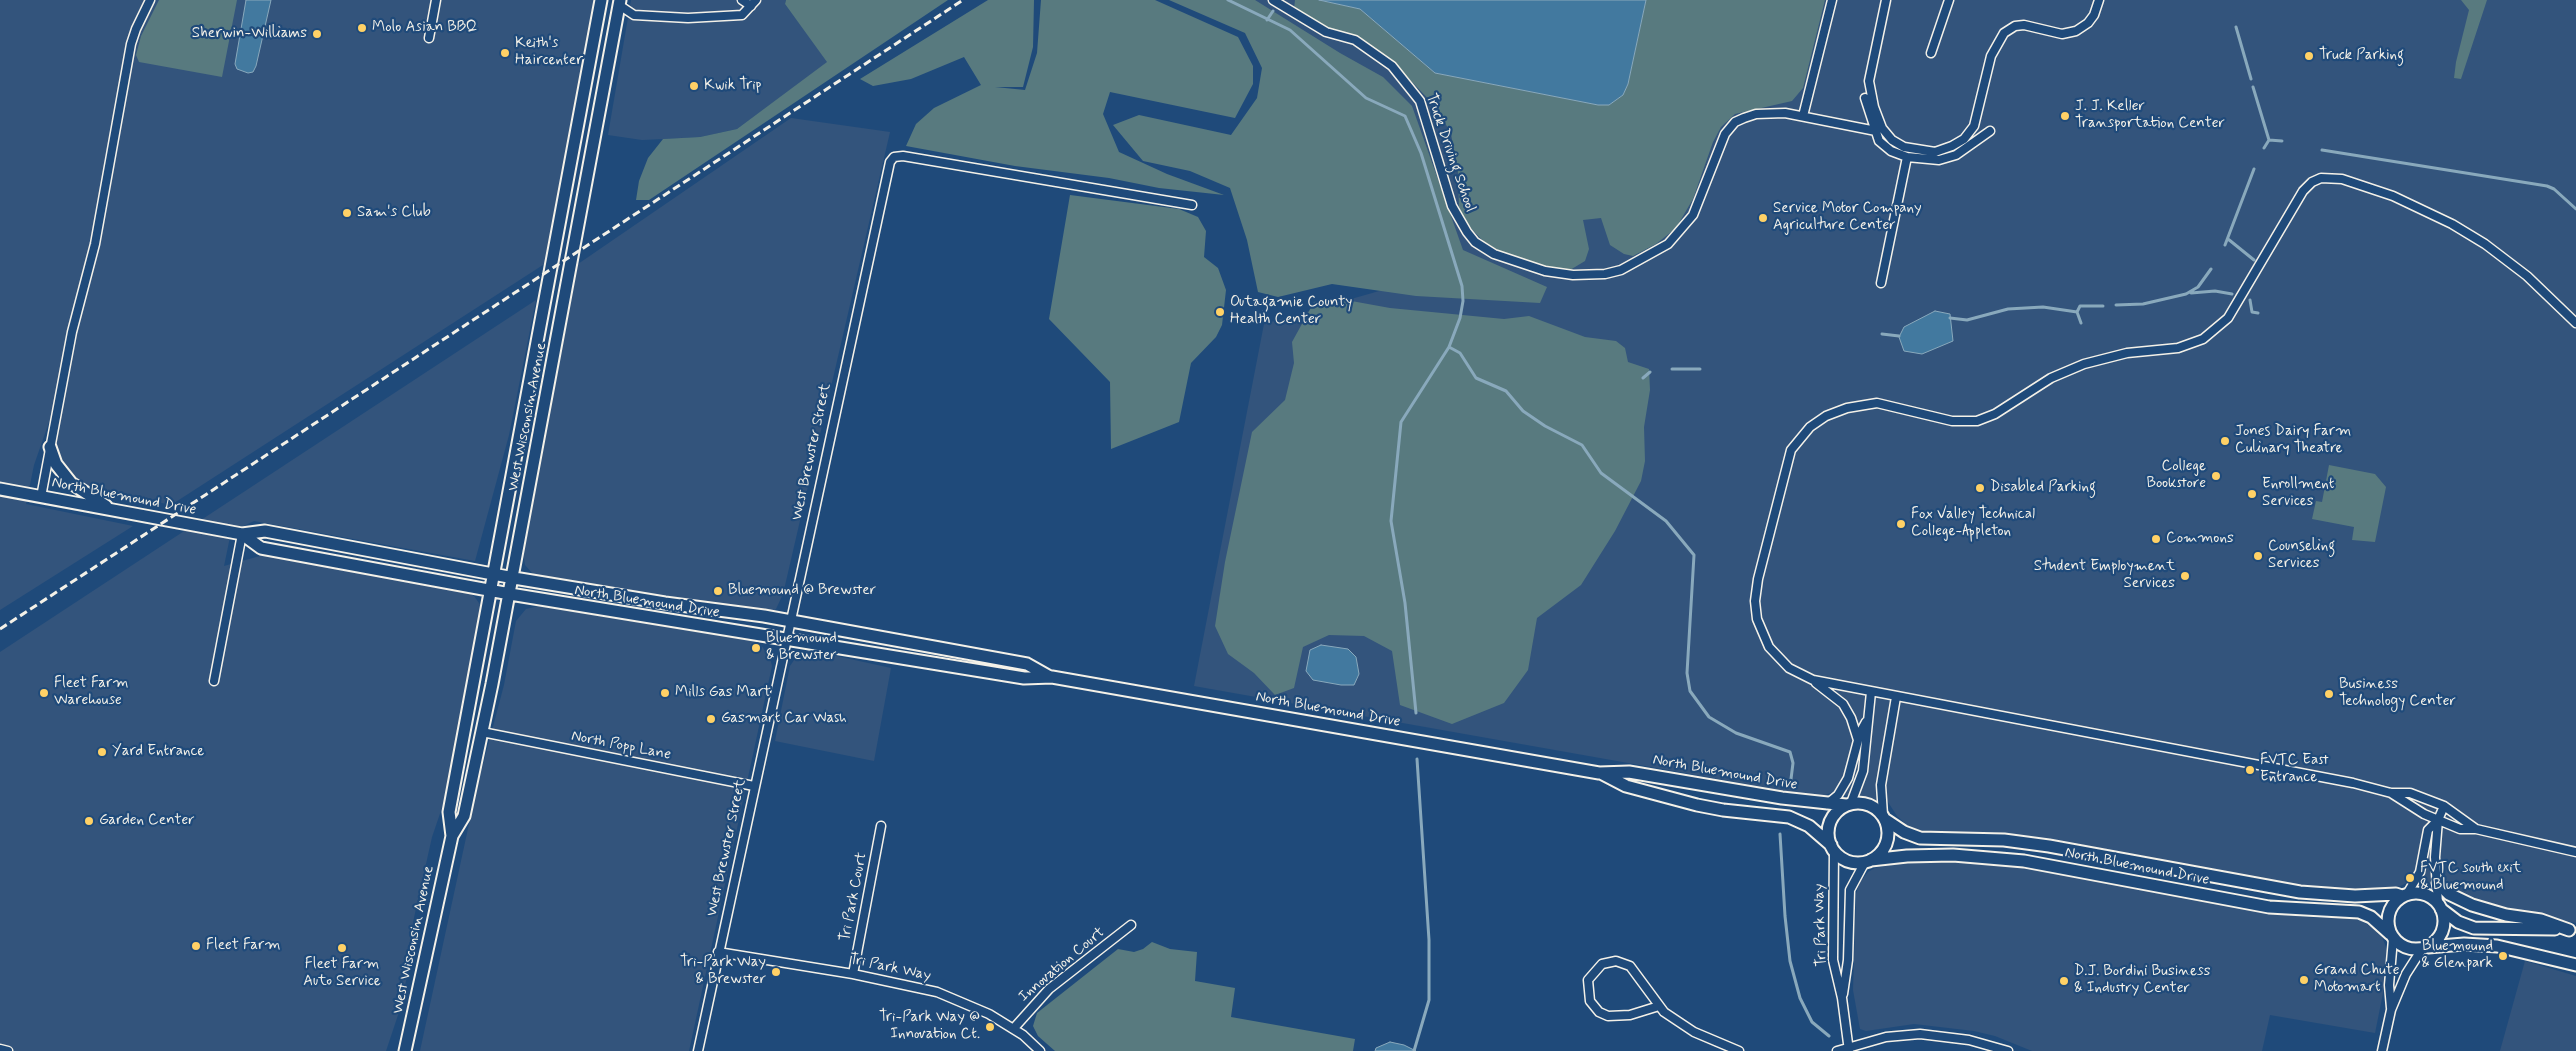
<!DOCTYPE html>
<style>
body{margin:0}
canvas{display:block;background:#1f4a7a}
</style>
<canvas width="2576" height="1051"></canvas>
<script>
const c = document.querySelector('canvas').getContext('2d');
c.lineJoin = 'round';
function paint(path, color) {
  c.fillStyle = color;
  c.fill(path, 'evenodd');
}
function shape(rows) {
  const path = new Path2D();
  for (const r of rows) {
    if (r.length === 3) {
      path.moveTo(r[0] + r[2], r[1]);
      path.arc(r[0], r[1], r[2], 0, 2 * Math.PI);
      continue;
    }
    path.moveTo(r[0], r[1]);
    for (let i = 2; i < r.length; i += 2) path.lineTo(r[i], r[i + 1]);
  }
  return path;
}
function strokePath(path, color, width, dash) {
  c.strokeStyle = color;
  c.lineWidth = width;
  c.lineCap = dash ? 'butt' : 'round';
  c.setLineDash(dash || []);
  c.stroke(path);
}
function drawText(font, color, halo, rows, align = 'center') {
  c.font = font + ' Mynerve,sans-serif';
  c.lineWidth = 4.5;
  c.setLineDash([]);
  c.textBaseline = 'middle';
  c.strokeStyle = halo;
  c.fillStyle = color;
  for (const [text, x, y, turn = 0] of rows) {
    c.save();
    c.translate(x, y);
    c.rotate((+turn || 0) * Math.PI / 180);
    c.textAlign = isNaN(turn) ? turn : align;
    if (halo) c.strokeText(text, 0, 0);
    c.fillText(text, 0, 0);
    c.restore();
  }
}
const built = shape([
 [0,0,593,0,591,26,546,263,171,505,89,487,75,480,62,459,49,422,34,465,26,504,133,526,0,610],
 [631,0,786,0,785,4,828,62,737,129,700,137,663,139,642,140,608,135],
 [1228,0,2576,0,2576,923,2477,902,2458,893,2448,884,2409,882,2398,887,2354,890,2294,885,2048,838,1990,832,1924,833,1907,825,1897,816,1888,802,1830,793,1820,797,1194,686,1264,324,1456,269],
 [791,118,890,132,783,594,776,609,764,616,544,578,533,574,525,565,523,552,578,264],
 [536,300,509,435,475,561,254,521,231,532,224,566,260,556,276,556,468,593,474,596,481,606,447,793,432,837,413,922,416,930,401,1006,386,1051,0,1051,0,652],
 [539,606,751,641,761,645,770,658,772,666,689,1051,420,1051,477,787,504,685,516,621,526,609],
 [809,650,891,668,874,761,775,741,790,666,799,653],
 [1908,862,1975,862,2016,866,2265,913,2317,918,2351,918,2361,921,2375,929,2382,937,2389,955,2388,968,2375,1033,2270,1015,2262,1051,2032,1051,1995,1036,1974,1031,1914,1024,1866,1031,1860,1029,1853,990,1856,894,1860,882,1868,872,1875,868],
 [2525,961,2576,976,2576,1051,2500,1051]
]);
const green = shape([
 [159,0,237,0,222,77,139,62,136,55,141,36],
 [786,0,948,0,649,200,636,200,639,181,648,158,663,139,700,137,737,129,827,62,785,4],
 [988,0,1034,0,1033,47,1023,87,995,87,1025,90,1037,53,1041,0,1155,0,1238,37,1253,66,1253,84,1235,118,1110,92,1103,114,1119,152,1167,174,1224,195,1159,188,1109,178,1015,166,906,146,916,124,934,108,981,85,964,57,911,79,873,86,860,79],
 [1169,0,1255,0,1340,53,1383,77,1412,106,1463,250,1547,287,1540,303,1416,296,1332,284,1278,297,1258,292,1247,240,1230,188,1190,171,1143,161,1113,125,1139,115,1231,135,1257,98,1262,68,1245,33],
 [1295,0,1318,0,1360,9,1435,73,1598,105,1609,105,1623,95,1628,84,1646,0,1825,0,1803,88,1792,101,1735,114,1721,127,1713,142,1693,199,1676,228,1656,244,1633,256,1624,254,1610,245,1601,218,1583,220,1589,249,1585,261,1570,270,1553,269,1503,253,1484,242,1466,223,1459,207,1458,173,1451,134,1437,108,1390,59,1356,37,1330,29,1294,9],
 [2461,0,2487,0,2461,79,2454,78,2456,62,2469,10],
 [1070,195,1179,209,1198,217,1206,231,1204,257,1218,268,1226,290,1222,325,1216,337,1191,363,1179,422,1111,449,1110,382,1049,319],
 [1335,298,1390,308,1504,319,1529,316,1585,337,1616,341,1625,348,1628,362,1649,369,1650,390,1644,427,1645,461,1641,481,1615,531,1581,585,1537,618,1528,670,1504,703,1452,724,1400,705,1392,651,1364,636,1329,635,1303,647,1294,688,1275,695,1254,673,1228,654,1215,626,1225,562,1252,432,1285,400,1294,363,1292,342,1314,302],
 [2329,465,2375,474,2386,487,2375,542,2352,540,2354,527,2312,519,2316,501,2322,502],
 [1152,942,1170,949,1197,952,1195,981,1235,988,1231,1017,1355,1039,1353,1051,1055,1051,1038,1036,1033,1026,1037,1013,1118,949,1134,952,1143,949]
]);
const water = shape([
 [246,0,271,0,256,66,253,72,248,73,237,69,235,64,246,0],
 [1319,0,1646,0,1628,84,1623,95,1609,105,1598,105,1435,73,1360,9,1319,0],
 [1935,311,1950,314,1953,341,1922,354,1904,351,1899,337,1904,327,1935,311],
 [1321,645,1348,649,1356,657,1359,674,1354,685,1341,685,1313,680,1306,671,1310,650,1321,645],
 [1390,1042,1404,1045,1416,1051,1375,1051,1376,1048,1390,1042]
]);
const stream = shape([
 [1228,0,1290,30,1366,98,1405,116,1421,153,1462,286,1463,301,1460,318,1449,347,1401,422,1391,521,1405,603,1416,713],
 [1267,20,1273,11],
 [2236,27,2251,79],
 [2253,87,2269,140],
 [2264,148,2269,140,2282,141],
 [2322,150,2547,186,2554,189,2576,209],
 [2228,239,2254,260],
 [2225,245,2254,169],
 [2191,293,2215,291,2232,294],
 [2250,300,2252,312,2258,313],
 [2116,305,2143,304,2186,294,2198,287,2211,269],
 [2077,312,2081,323],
 [1950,318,1967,320,2008,309,2043,307,2077,312,2080,306,2103,306],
 [1882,334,1899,336],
 [1449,347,1460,353,1476,378,1506,391,1523,411,1545,426,1582,445,1601,473,1666,521,1694,555,1687,673,1690,691,1709,717,1736,733,1790,752,1793,763,1791,779],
 [1672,369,1700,369],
 [1643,378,1650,372],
 [1780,834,1785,916,1790,961,1800,998,1812,1022,1829,1036],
 [1414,1051,1429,1000,1429,940,1417,759]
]);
const street = shape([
 [742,0,751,6],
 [1273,0,1326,32,1355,40,1392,66,1420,101,1452,206,1467,232,1475,242,1494,254,1545,271,1573,275,1605,274,1621,270,1668,244,1693,215,1725,134,1735,122,1744,118,1756,114,1785,113,1876,131],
 [1886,0,1869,81,1874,107,1882,128,1892,140,1904,147,1935,152,1952,146,1964,139,1974,126,1991,56,2004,33,2015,26,2024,25,2062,34,2076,31,2088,23,2094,15,2099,0],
 [619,5,634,15,688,18,742,15,756,0],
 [429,38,436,0],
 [1931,53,1949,0],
 [1865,98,1879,141,1891,151,1907,157,1939,160,1956,155,1990,131],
 [1803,116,1832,0],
 [1881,283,1907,157],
 [41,497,72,332,95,244,131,44,136,29,150,0],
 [214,681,242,534],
 [1816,683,1843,704,1851,718,1858,740],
 [482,732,754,786],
 [2391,793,2424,814,2460,829,2476,829,2576,852],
 [1851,803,1863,771,1871,692],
 [1827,804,1838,795,1848,778,1860,733,1866,722],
 [1883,815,1881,785,1896,697],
 [2438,820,2435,857,2438,904],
 [2476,829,2444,806,2410,793,2391,793,2353,783,1813,680,1789,668,1769,647,1757,619,1755,601,1758,579,1791,450,1810,427,1826,416,1847,408,1877,403,1952,421,1977,421,1995,414,2051,378,2084,364,2127,353,2178,348,2203,339,2228,318,2303,191,2312,182,2321,178,2342,179,2393,196,2452,224,2485,244,2527,276,2576,323],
 [1834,850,1833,960,1842,998,1849,1051],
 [2407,894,2420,872,2428,830,2438,820,2444,806],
 [718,952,853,974,937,992,989,1014,1023,1035,1040,1051],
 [853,974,881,826],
 [1843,994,1848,960,1850,890,1865,862],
 [1659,1006,1630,1015,1608,1016,1599,1012,1590,1001,1588,980,1602,964,1616,961,1630,966,1664,1012,1694,1032,1739,1051],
 [2391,1008,2389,985,2393,939],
 [1014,1028,1049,989,1131,925],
 [0,1049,8,1051],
 [698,1051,890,162,894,157,903,156,1192,205],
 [1837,1051,1886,1037,1920,1034,1969,1040,2008,1051],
 [2382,1051,2391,1010,2406,974,2422,949]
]);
const secondary = shape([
 [50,447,56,464,71,483,106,506],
 [0,489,242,534,265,531,514,578,665,603,764,616,1027,664,1050,677],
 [242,534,261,548,510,594,1024,678,1052,677,1599,773,1629,772,1782,798,1846,805],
 [1601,773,1626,786,1697,805,1723,810,1789,817,1809,826,1831,845],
 [1858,833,30],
 [1886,820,1904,832,1920,838,2004,840,2049,846,2300,892,2355,896,2396,894,2402,896],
 [452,836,464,816,492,684,620,0],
 [1871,860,1907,856,1953,855,2024,861,2269,907,2359,912,2371,917,2390,934],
 [2438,883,2449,894,2472,905,2506,915,2541,920,2569,930],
 [2416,921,28],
 [2441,909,2458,922,2474,928,2555,929],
 [2428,947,2464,944,2497,946,2576,965],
 [405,1051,452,836,449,812,601,0]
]);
const rail = shape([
 [0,629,963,0]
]);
const markers = [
 [362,28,5,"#ffd166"],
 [317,34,5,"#ffd166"],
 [505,53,5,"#ffd166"],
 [2309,56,5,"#ffd166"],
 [694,86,5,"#ffd166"],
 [2065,116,5,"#ffd166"],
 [347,213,5,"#ffd166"],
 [1763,218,5,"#ffd166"],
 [1220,312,5,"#ffd166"],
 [2225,441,5,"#ffd166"],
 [2216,476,5,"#ffd166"],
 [1980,488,5,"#ffd166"],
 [2252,494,5,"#ffd166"],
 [1901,524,5,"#ffd166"],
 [2156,539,5,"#ffd166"],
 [2258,556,5,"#ffd166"],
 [2185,576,5,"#ffd166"],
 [718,591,5,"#ffd166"],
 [756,648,5,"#ffd166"],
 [44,693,5,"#ffd166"],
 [665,693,5,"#ffd166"],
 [2329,694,5,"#ffd166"],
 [711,719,5,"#ffd166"],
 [102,752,5,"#ffd166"],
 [2250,770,5,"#ffd166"],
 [89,821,5,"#ffd166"],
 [2410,878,5,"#ffd166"],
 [196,946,5,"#ffd166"],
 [342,948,5,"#ffd166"],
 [2503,956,5,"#ffd166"],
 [776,972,5,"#ffd166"],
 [2304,980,5,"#ffd166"],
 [2064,981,5,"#ffd166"],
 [990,1027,5,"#ffd166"]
];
const poiNames = [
 ["Molo Asian BBQ",372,28],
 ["Sherwin-Williams",307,34,"right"],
 ["Keith's",515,44],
 ["Haircenter",515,61],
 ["Truck Parking",2319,56],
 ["Kwik Trip",704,86],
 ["J. J. Keller",2075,107],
 ["Transportation Center",2075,124],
 ["Service Motor Company",1773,209],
 ["Agriculture Center",1773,226],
 ["Sam's Club",357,213],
 ["Outagamie County",1230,303],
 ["Health Center",1230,320],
 ["Jones Dairy Farm",2235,432],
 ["Culinary Theatre",2235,449],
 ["College",2206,467,"right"],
 ["Bookstore",2206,484,"right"],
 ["Enrollment",2262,485],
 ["Services",2262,502],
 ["Disabled Parking",1990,488],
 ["Fox Valley Technical",1911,515],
 ["College-Appleton",1911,532],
 ["Commons",2166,539],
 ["Counseling",2268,547],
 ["Services",2268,564],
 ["Student Employment",2175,567,"right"],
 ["Services",2175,584,"right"],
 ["Bluemound @ Brewster",728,591],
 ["Bluemound",766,639],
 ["& Brewster",766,656],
 ["Fleet Farm",54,684],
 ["Warehouse",54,701],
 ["Business",2339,685],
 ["Technology Center",2339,702],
 ["Mills Gas Mart",675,693],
 ["Gasmart Car Wash",721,719],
 ["Yard Entrance",112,752],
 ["FVTC East",2260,761],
 ["Entrance",2260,778],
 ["Garden Center",99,821],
 ["FVTC south exit",2420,869],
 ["& Bluemound",2420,886],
 ["Fleet Farm",206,946],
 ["Bluemound",2493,947,"right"],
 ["& Glenpark",2493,964,"right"],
 ["Tri-Park Way",766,963,"right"],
 ["& Brewster",766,980,"right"],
 ["Fleet Farm",342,965,"center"],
 ["Auto Service",342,982,"center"],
 ["Grand Chute",2314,971],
 ["Motomart",2314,988],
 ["D.J. Bordini Business",2074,972],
 ["& Industry Center",2074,989],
 ["Tri-Park Way @",980,1018,"right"],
 ["Innovation Ct.",980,1035,"right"]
];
const streetNames = [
 ["Truck Driving School",1450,153,71],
 ["West Wisconsin Avenue",528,417,-79],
 ["West Brewster Street",812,452,-78],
 ["North Bluemound Drive",124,497,11],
 ["North Bluemound Drive",647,602,9],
 ["North Bluemound Drive",1328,710,10],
 ["North Popp Lane",621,746,11],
 ["North Bluemound Drive",1725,773,10],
 ["West Brewster Street",727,848,-78],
 ["North Bluemound Drive",2137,867,11],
 ["Tri Park Court",854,897,-79],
 ["Tri Park Way",1821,925,-92],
 ["West Wisconsin Avenue",414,940,-78],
 ["Innovation Court",1062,965,-40],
 ["Tri Park Way",890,968,12]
];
paint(built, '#33547c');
paint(green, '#587a7f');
paint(water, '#42799f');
strokePath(water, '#89a9bc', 1);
strokePath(stream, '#89a9bc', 3);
strokePath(street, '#f4f1e8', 11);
strokePath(secondary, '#f4f1e8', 15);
strokePath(street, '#1f4a7a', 8);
strokePath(secondary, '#1f4a7a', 11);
strokePath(rail, '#f4f1e8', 3, [8, 4]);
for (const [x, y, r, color] of markers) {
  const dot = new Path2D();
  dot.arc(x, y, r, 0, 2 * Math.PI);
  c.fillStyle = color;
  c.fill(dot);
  strokePath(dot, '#1f4a7a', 2);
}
drawText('15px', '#f4f1e8', '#1f4a7a', poiNames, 'left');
drawText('15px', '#f4f1e8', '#1f4a7a', streetNames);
</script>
